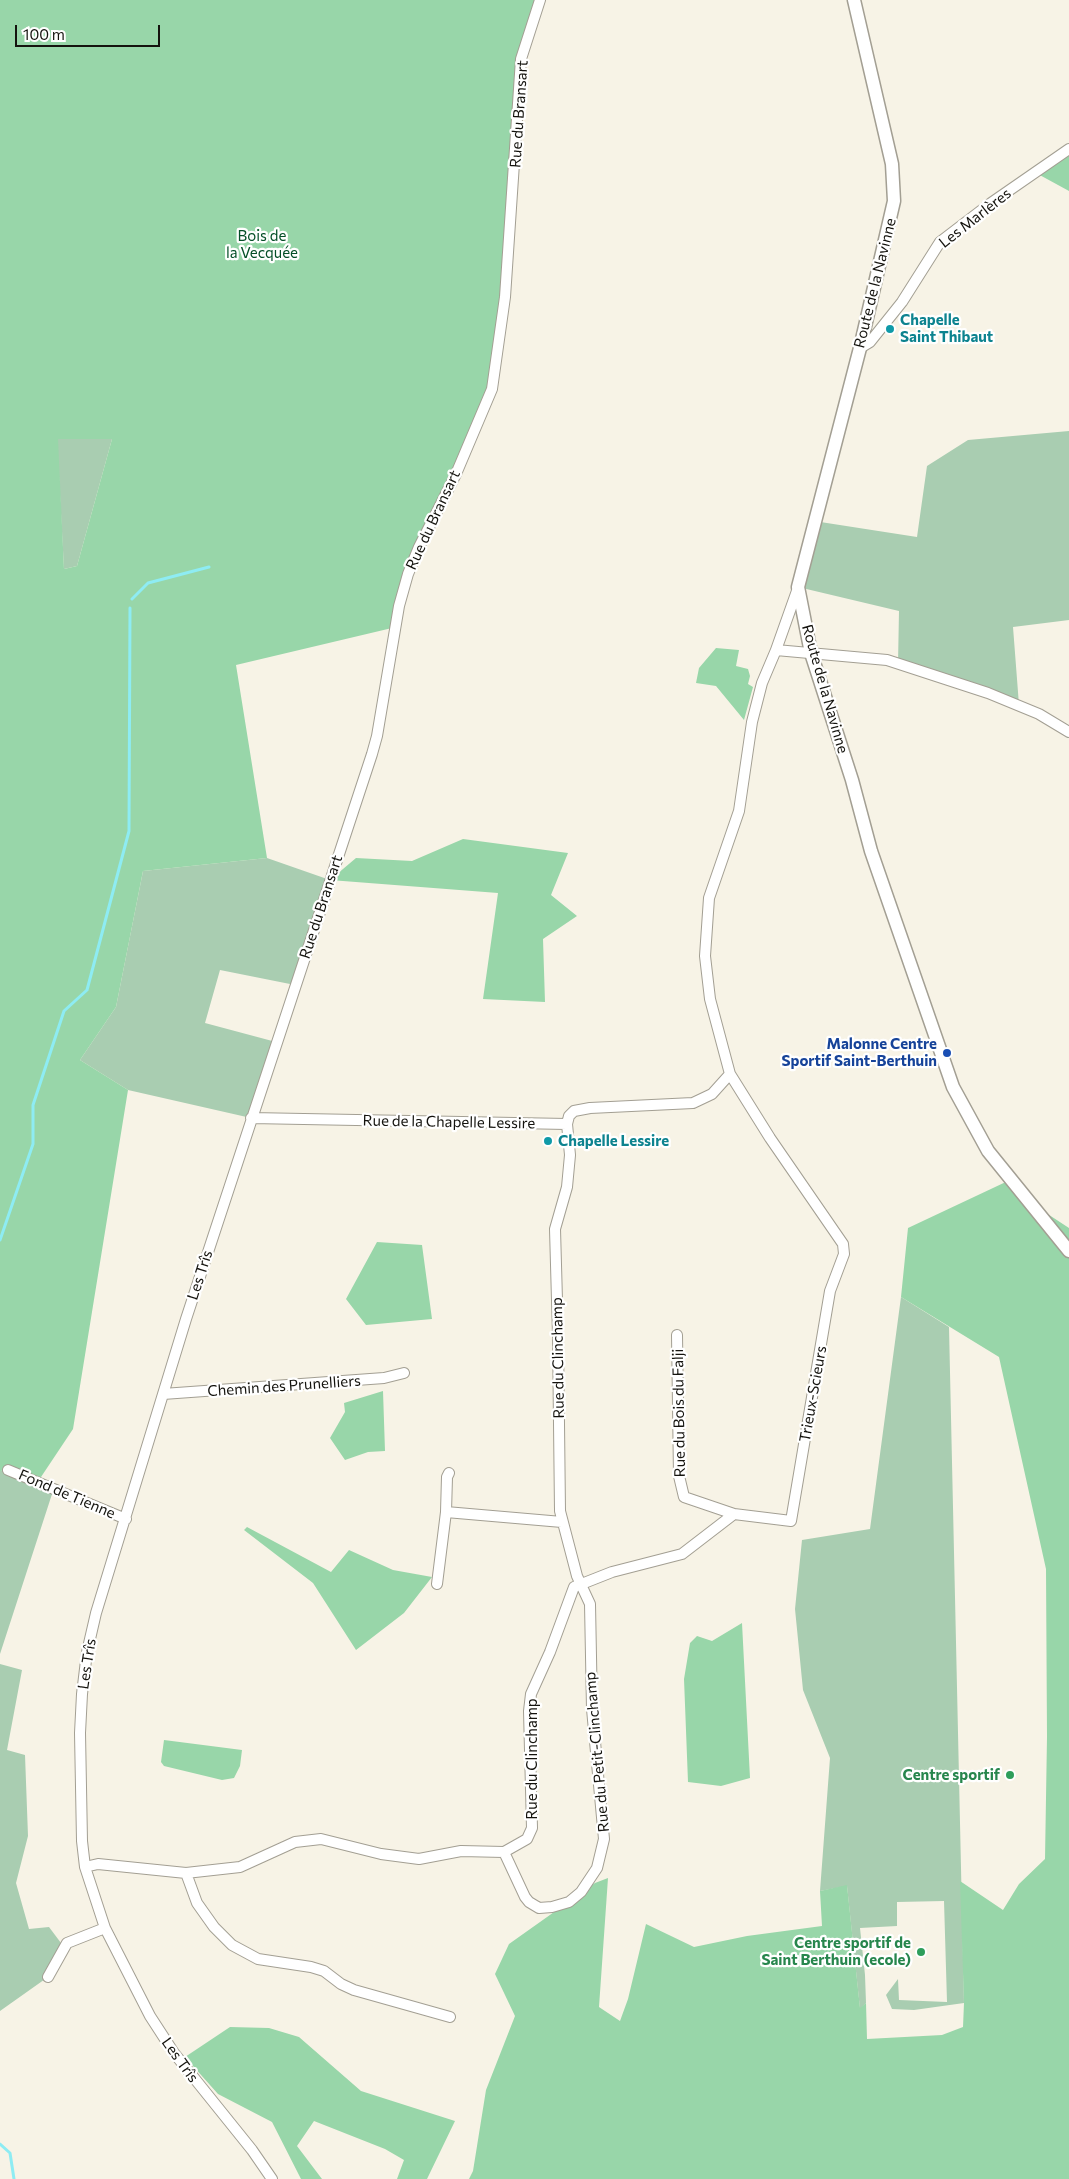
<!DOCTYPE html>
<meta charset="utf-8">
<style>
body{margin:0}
#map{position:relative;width:1069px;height:2179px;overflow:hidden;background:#f7f3e6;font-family:Commissioner,sans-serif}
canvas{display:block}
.scale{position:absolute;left:15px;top:25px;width:145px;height:22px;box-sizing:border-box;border:2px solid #14130e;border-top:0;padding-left:6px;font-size:15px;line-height:18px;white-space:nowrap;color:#14130e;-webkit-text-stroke:4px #fff;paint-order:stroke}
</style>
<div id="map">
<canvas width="1069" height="2179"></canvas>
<div class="scale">100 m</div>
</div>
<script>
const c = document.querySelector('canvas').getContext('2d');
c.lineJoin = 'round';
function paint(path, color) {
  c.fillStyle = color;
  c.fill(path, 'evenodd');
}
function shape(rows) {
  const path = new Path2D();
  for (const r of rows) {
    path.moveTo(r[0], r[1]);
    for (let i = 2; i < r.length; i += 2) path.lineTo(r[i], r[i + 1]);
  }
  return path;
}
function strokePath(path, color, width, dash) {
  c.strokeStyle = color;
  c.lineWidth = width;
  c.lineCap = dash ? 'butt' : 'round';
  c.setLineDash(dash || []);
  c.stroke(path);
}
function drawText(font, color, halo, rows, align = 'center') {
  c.font = font + ' Commissioner,sans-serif';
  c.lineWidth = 4.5;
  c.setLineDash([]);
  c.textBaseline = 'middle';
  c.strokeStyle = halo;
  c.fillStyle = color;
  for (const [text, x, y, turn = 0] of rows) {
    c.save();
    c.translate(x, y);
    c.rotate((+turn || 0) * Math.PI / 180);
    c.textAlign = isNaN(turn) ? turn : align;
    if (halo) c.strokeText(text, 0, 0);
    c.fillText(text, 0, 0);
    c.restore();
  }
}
const green = shape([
 [1069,431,1069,620,1013,627,1019,705,898,664,899,611,798,587,814,521,917,537,927,466,968,440],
 [57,439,112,439,77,566,64,569],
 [267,858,330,880,295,985,220,970,205,1023,276,1042,251,1118,128,1090,80,1060,116,1007,143,871],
 [901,1297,949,1327,964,2003,914,2010,892,2009,886,1995,898,1979,899,2000,947,2002,944,1901,897,1902,897,1926,860,1928,865,1975,866,2003,860,2009,847,1886,820,1891,830,1758,803,1690,795,1609,802,1540,870,1529],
 [8,1470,53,1491,0,1654,0,1471],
 [0,1664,22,1670,7,1750,25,1755,28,1836,16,1883,29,1929,49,1927,64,1947,48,1977,0,2011]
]);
const forest = shape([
 [0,0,540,0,521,59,492,389,419,547,392,628,236,665,267,858,143,871,116,1007,80,1060,128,1090,73,1429,39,1480,8,1470,0,1471],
 [58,439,112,439,77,566,64,569],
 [1069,155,1069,191,1036,173],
 [716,648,739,650,736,666,748,669,750,676,748,684,753,687,744,720,716,686,696,683,699,668],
 [463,839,568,853,551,895,577,916,543,939,545,1002,483,999,498,893,330,880,356,858,412,861],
 [1010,1180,1040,1209,1069,1228,1069,2179,469,2179,473,2171,486,2090,515,2016,495,1974,509,1944,595,1883,608,1878,599,2007,620,2021,628,1999,646,1924,694,1947,747,1936,822,1926,820,1891,847,1885,860,2008,866,2003,867,2039,942,2035,963,2027,964,2003,960,1881,1003,1910,1019,1884,1045,1859,1047,1737,1046,1569,999,1357,901,1297,908,1228],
 [377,1242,422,1245,432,1319,366,1325,346,1299],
 [383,1391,385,1451,368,1452,345,1460,330,1438,345,1412,344,1403],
 [247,1527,331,1572,349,1550,393,1570,432,1577,404,1613,356,1650,313,1583,244,1530],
 [742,1623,750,1778,721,1786,688,1782,684,1679,690,1643,697,1636,712,1641],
 [164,1740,242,1750,240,1766,234,1778,222,1780,164,1766,161,1762],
 [230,2027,269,2028,299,2037,361,2091,455,2121,427,2179,397,2179,404,2160,385,2149,314,2121,297,2146,322,2179,301,2179,272,2122,218,2094,185,2057]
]);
const stream = shape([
 [132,599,148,583,209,567],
 [0,1240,33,1144,33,1105,64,1011,87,990,129,831,130,608],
 [0,2144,10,2153,14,2179]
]);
const minor = shape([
 [860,348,870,342,902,302,940,242,991,203,1069,149],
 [776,650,798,588],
 [251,1118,567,1124,569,1116,574,1111,590,1108,693,1103,712,1094,730,1074],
 [677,1335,679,1476,684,1497,734,1514],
 [163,1394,384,1378,404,1373],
 [8,1470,126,1519],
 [446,1512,562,1522],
 [437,1584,446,1512,447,1477,449,1473],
 [504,1852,525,1897,529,1902,539,1908,552,1907,569,1902,581,1892,597,1868,604,1839,592,1709,590,1604,577,1576,560,1511,558,1336,555,1229,567,1187,570,1155,567,1124],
 [85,1867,98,1864,186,1873,240,1867,295,1842,321,1839,381,1854,419,1859,461,1851,504,1852,527,1839,532,1828,529,1711,531,1694,550,1652,574,1587,612,1572,682,1554,734,1514,791,1521,830,1291,844,1254,843,1244,770,1138,730,1074,710,999,705,956,709,898,739,811,752,722,762,683,776,650,887,660,988,693,1039,714,1069,732],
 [186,1873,197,1903,214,1927,232,1945,258,1959,311,1967,324,1971,341,1984,354,1990,450,2017],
 [48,1977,67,1943,105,1928],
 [272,2179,252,2150,174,2053,150,2016,105,1928,85,1867,82,1841,80,1733,82,1694,87,1652,96,1613,186,1319,372,754,377,736,399,606,408,574,419,547,456,474,492,389,505,297,521,59,540,0]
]);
const tertiary = shape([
 [854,0,892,164,894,201,860,348,798,587,811,653,852,780,871,851,953,1087,988,1151,1069,1251]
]);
const markers = [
 [890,329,5,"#0f9aa8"],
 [947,1053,5,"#1a4fb4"],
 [548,1141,5,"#0f9aa8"],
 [1010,1775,5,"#2e9e5b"],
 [921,1952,5,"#2e9e5b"]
];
const streetNames = [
 ["Rue du Bransart",519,114,-86],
 ["Les Marlères",975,218,-38],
 ["Route de la Navinne",875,283,-76],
 ["Rue du Bransart",433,520,-65],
 ["Route de la Navinne",825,689,74],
 ["Rue du Bransart",321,907,-72],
 ["Rue de la Chapelle Lessire",449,1122,1],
 ["Les Trîs",200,1275,-72],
 ["Rue du Clinchamp",558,1358,-91],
 ["Chemin des Prunelliers",284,1386,-4],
 ["Trieux-Scieurs",813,1394,-80],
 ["Rue du Bois du Falji",679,1413,-91],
 ["Fond de Tienne",67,1494,23],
 ["Les Trîs",87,1664,-81],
 ["Rue du Petit-Clinchamp",597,1752,-95],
 ["Rue du Clinchamp",532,1759,-90],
 ["Les Trîs",180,2060,54]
];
const parkNames = [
 ["Bois de",262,236],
 ["la Vecquée",262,253]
];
const cultureNames = [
 ["Chapelle",900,320],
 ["Saint Thibaut",900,337],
 ["Chapelle Lessire",558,1141]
];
const transitNames = [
 ["Malonne Centre",937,1044],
 ["Sportif Saint-Berthuin",937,1061]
];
const leisureNames = [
 ["Centre sportif",1000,1775],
 ["Centre sportif de",911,1943],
 ["Saint Berthuin (ecole)",911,1960]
];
paint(green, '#a9cdb1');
paint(forest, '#98d6a9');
strokePath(stream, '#8eecf3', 3);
strokePath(minor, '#a39f93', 12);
strokePath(tertiary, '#a39f93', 15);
strokePath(minor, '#fff', 10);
strokePath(tertiary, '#fff', 12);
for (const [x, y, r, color] of markers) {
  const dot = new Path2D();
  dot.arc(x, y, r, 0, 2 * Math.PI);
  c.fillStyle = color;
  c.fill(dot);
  strokePath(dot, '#fff', 2);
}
drawText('15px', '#14130e', '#fff', streetNames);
drawText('15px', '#044f27', '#fff', parkNames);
drawText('bold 15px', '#0d838f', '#fff', cultureNames, 'left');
drawText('bold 15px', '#164399', '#fff', transitNames, 'right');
drawText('bold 15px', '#27864d', '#fff', leisureNames, 'right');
</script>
